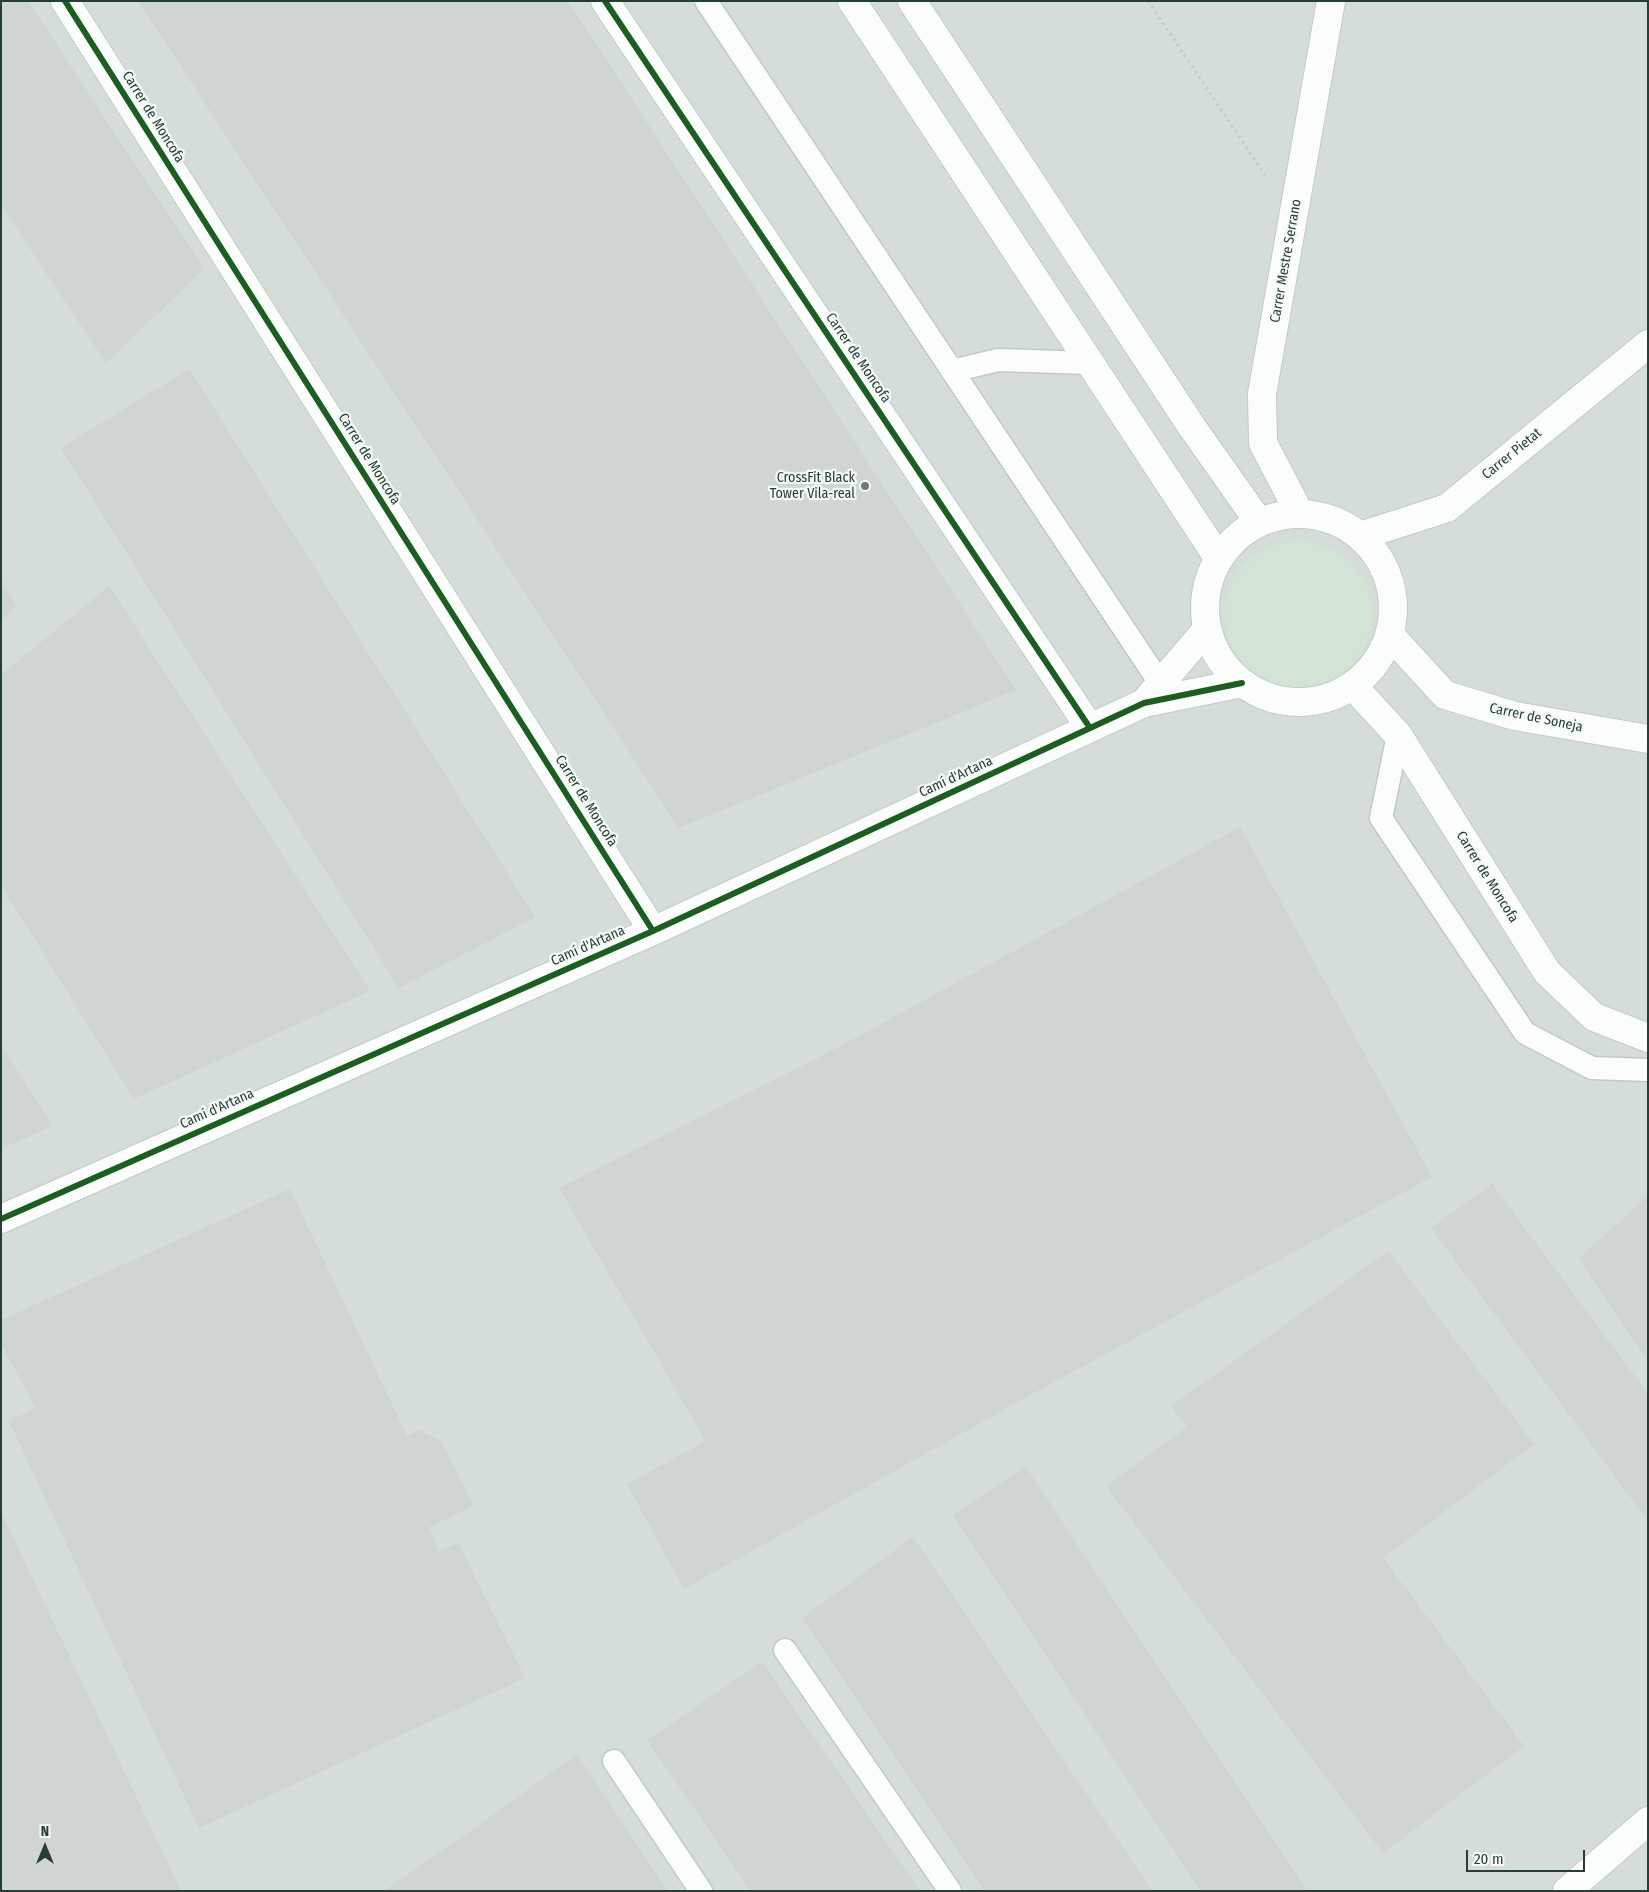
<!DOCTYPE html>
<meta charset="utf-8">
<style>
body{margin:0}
#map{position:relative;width:1649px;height:1892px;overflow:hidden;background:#e7ece9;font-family:"Fira Sans Condensed",sans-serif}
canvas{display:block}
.frame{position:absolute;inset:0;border:2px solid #253f36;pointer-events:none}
.north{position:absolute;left:20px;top:1822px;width:50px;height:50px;-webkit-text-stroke:4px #f6faf7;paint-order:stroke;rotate:0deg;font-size:14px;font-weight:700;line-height:20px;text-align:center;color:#253f36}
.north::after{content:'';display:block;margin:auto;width:18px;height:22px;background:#253f36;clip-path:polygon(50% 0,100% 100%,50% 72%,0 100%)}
.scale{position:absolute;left:1466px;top:1850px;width:119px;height:22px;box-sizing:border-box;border:2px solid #253f36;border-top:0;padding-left:6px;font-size:15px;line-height:18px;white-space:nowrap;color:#253f36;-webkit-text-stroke:4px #f6faf7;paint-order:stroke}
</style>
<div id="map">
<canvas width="1649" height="1892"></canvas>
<div class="frame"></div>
<div class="north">N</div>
<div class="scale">20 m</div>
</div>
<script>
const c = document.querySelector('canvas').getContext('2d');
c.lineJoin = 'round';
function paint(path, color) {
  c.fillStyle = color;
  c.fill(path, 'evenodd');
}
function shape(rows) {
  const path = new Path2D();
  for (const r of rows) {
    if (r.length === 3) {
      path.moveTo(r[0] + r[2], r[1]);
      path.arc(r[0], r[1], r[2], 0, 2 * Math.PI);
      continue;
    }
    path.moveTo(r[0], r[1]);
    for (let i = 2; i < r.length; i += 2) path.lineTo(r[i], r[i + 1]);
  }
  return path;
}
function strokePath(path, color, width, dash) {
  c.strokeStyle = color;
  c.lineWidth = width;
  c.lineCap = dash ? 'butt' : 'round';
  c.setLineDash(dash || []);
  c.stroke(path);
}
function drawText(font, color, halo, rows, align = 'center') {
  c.font = font + ' "Fira Sans Condensed",sans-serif';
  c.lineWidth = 4.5;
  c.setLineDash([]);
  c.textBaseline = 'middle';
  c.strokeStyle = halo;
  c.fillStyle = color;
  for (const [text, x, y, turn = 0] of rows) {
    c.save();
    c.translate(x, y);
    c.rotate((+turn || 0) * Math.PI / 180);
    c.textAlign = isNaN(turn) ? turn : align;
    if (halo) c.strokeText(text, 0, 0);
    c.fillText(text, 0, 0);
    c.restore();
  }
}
const built = shape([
 [1,1,1648,1,1648,1891,1,1891]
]);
const green = shape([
 [1298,615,74]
]);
const building = shape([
 [1,1,28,1,204,269,106,363,1,205],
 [138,1,568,1,1016,690,679,828],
 [189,369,535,917,399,988,61,448],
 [1,582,17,606,1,620],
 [109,586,370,991,134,1099,1,885,1,675],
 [1240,827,1432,1177,1032,1394,684,1589,627,1484,706,1441,559,1188,839,1047],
 [1,1045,53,1126,1,1149],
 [1492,1184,1648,1394,1648,1521,1431,1228],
 [290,1189,407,1436,418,1430,440,1440,474,1506,429,1527,439,1552,458,1542,525,1678,199,1828,9,1421,36,1408,1,1344,1,1320],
 [1648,1196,1648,1361,1579,1258],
 [1388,1251,1534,1444,1383,1558,1524,1746,1383,1853,1106,1486,1187,1427,1171,1406],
 [1026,1467,1307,1891,1201,1891,953,1515],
 [1,1512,181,1891,1,1891],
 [913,1537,1152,1891,984,1891,802,1618],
 [762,1662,920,1891,751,1891,647,1740],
 [577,1754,668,1891,384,1891,465,1835]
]);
const path = shape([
 [1148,1,1265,175]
]);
const lane = shape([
 [706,1,1160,683],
 [952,371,998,360,1089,363],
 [1398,735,1381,818,1525,1033,1592,1068,1648,1070],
 [785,1650,950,1891],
 [614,1761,701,1891]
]);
const street = shape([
 [65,1,653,931],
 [605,1,1090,728],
 [852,1,1219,559],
 [912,1,1192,427,1259,522],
 [1300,514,1263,443,1262,394,1331,1],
 [1299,608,94],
 [1360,536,1447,508,1648,344],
 [1390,635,1445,695,1515,716,1648,739],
 [1353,686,1398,735,1547,972,1594,1017,1648,1038],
 [1144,703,1207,629],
 [1,1219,653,931,1144,703,1242,683]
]);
const secondary = shape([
 [1567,1891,1648,1821]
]);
const cycleway = shape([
 [65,1,653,931],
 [605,1,1090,728],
 [1,1219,653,931,1144,703,1242,683]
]);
const markers = [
 [865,486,5,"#697c75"]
];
const streetNames = [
 ["Carrer de Moncofa",153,117,58],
 ["Carrer Mestre Serrano",1286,261,-80],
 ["Carrer de Moncofa",858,358,56],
 ["Carrer Pietat",1512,454,-39],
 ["Carrer de Moncofa",369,459,58],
 ["Carrer de Soneja",1536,718,12],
 ["Camí d'Artana",956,777,-25],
 ["Carrer de Moncofa",586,801,58],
 ["Carrer de Moncofa",1487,877,58],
 ["Camí d'Artana",588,946,-24],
 ["Camí d'Artana",217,1109,-24]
];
const poiNames = [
 ["CrossFit Black",855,478],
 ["Tower Vila-real",855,494]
];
paint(built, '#d5ddd9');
paint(green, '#d1e4d5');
paint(building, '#d0d4d2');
strokePath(lane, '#c4c9c6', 25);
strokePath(street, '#c4c9c6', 30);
strokePath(secondary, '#c3c9c6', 30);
strokePath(path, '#c2cbc7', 3, [2.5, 4]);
strokePath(lane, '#fbfcfc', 22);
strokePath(street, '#fbfcfc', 28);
strokePath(secondary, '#fbfcfc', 28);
strokePath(cycleway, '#1b5e20', 6);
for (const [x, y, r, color] of markers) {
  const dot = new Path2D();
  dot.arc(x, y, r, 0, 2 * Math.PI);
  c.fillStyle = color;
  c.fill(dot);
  strokePath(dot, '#f6faf7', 2);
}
drawText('14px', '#253f36', '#f6faf7', streetNames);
drawText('14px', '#253f36', '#f6faf7', poiNames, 'right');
</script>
